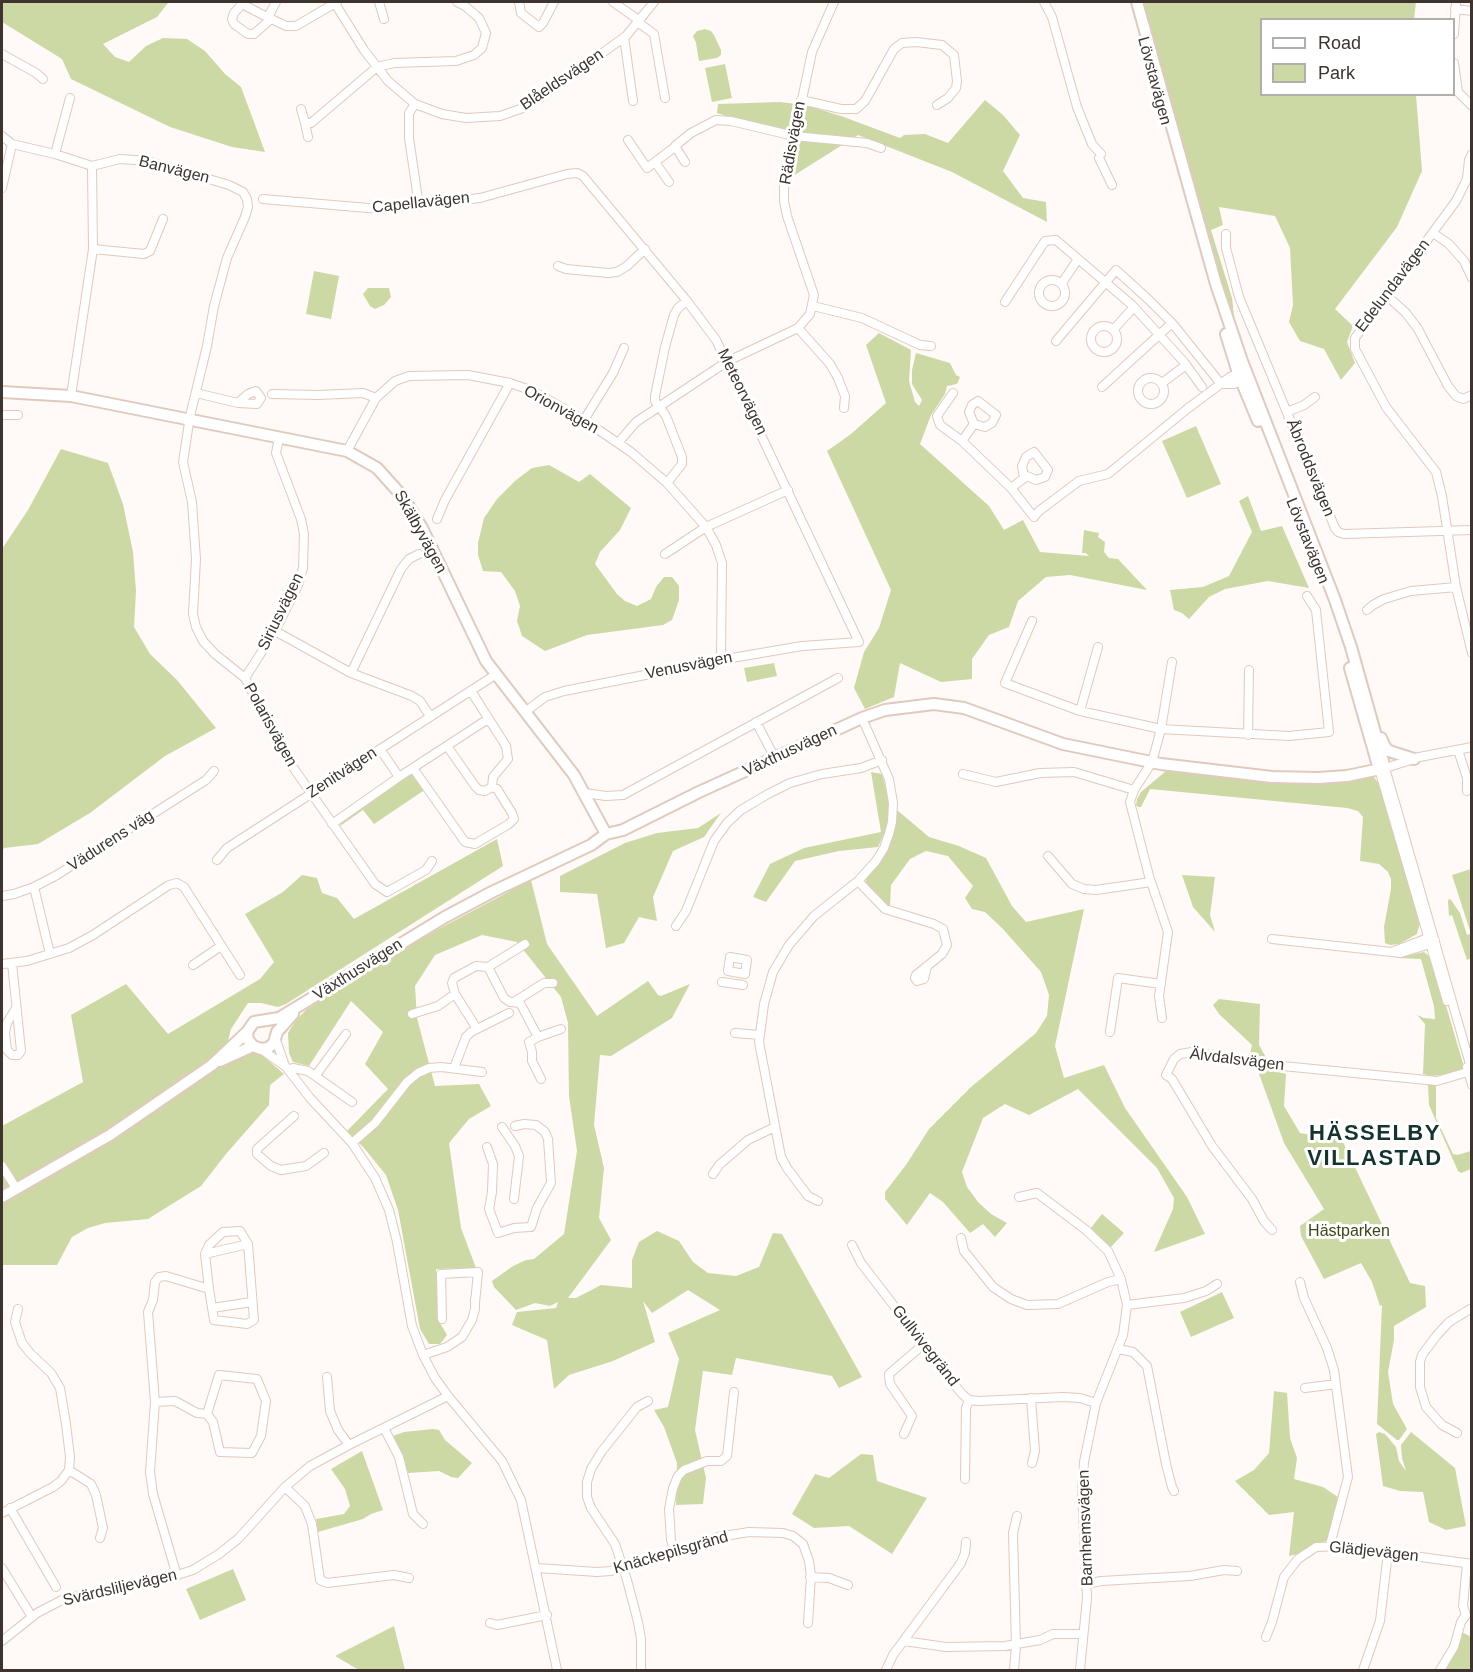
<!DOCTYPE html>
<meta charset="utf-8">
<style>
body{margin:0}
#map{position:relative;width:1473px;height:1672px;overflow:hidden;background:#fffaf7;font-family:Arial,sans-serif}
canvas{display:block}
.frame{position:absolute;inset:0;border:3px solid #3d342f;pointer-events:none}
.legend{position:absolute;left:1260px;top:18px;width:195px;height:78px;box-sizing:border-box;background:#fff;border:2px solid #b1aeac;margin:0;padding:8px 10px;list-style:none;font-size:18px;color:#3d342f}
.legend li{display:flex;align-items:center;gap:12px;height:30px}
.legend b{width:30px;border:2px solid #b1aeac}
</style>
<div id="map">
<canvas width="1473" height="1672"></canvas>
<div class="frame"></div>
<ul class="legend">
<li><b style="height:8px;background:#fff"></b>Road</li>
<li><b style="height:16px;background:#cdd9a4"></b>Park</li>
</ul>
</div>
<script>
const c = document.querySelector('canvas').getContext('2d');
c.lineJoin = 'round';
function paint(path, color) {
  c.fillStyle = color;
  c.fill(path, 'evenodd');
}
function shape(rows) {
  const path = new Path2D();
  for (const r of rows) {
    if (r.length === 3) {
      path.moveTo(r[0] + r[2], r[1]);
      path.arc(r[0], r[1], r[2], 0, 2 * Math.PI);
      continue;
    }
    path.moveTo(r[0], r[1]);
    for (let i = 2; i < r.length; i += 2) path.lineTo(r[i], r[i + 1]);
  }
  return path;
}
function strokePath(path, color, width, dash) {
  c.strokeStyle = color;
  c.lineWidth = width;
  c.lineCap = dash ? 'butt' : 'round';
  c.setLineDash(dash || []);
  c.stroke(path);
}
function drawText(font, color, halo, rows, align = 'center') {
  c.font = font + ' Arial,sans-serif';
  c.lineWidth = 6;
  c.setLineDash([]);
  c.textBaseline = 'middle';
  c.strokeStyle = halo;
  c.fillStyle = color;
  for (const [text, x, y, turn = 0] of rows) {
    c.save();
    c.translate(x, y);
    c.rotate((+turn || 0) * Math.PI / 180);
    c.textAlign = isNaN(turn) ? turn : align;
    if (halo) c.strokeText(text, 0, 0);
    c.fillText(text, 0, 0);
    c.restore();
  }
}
const green = shape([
 [2,2,167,2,168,3,157,17,103,44,115,57,129,62,146,46,163,38,187,39,205,51,225,74,241,87,265,152,232,147,170,127,71,79,62,59,2,22],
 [1139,2,1416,2,1414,19,1262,20,1262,94,1416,95,1422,171,1397,227,1335,309,1353,326,1347,342,1355,363,1341,380,1324,349,1300,341,1289,322,1293,305,1290,248,1275,216,1219,207,1223,225,1211,230,1232,298,1234,316,1230,314,1227,308,1176,122,1173,106],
 [705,29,711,31,714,35,721,50,721,55,717,58,699,61,696,43,693,36,697,31],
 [725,64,732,98,712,102,705,68],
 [985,100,1003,115,1020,135,1003,171,1023,198,1046,202,1047,222,952,172,858,135,793,176,798,139,717,113,718,104,780,102,805,105,841,116,900,138,904,135,925,134,948,143],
 [314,271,339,276,331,319,306,314],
 [368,288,389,288,391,297,384,305,375,309,370,306,363,294],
 [879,333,911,350,909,381,915,402,919,406,922,400,912,384,912,370,916,353,950,363,956,375,960,377,957,384,947,386,945,394,931,415,920,444,989,506,1004,530,1023,520,1040,552,1089,556,1086,553,1082,553,1084,530,1099,533,1098,537,1105,542,1104,552,1109,558,1118,559,1147,590,1070,575,1046,577,1018,601,1009,627,989,635,972,659,972,679,941,682,900,663,894,697,865,709,854,688,864,652,879,628,891,590,827,451,851,434,886,403,866,345],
 [1196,426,1221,484,1187,498,1162,441],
 [61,449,108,463,123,504,133,552,136,591,134,627,150,654,177,680,216,728,165,756,90,813,38,844,4,848,2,852,2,549,28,510],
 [549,465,579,482,590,474,631,508,620,530,600,552,595,564,617,594,625,601,637,606,651,599,656,587,664,577,672,577,679,586,679,600,672,620,663,625,587,635,545,651,522,636,517,621,520,606,515,591,501,572,483,571,478,555,478,543,484,518,497,499,515,481,532,468],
 [1248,496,1261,531,1282,526,1309,588,1268,581,1225,589,1209,597,1189,619,1182,613,1174,610,1170,590,1203,587,1229,576,1252,532,1239,501],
 [774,663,777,676,747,682,744,668],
 [1166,771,1292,783,1331,784,1357,777,1373,776,1381,786,1420,923,1417,934,1399,944,1390,945,1385,943,1384,927,1391,889,1391,879,1388,872,1379,864,1360,861,1363,817,1358,811,1347,808,1150,789,1141,807,1138,807,1136,805,1137,799,1141,792],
 [871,772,882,774,889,799,888,825,878,847,839,851,795,861,766,902,753,897,770,864,804,848,881,832],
 [411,773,416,774,426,789,374,824,363,810,340,826,341,822],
 [897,810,929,837,959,846,986,858,1012,906,1026,922,1084,909,1055,1046,1064,1078,1104,1065,1125,1108,1187,1197,1205,1234,1154,1252,1173,1209,1174,1198,1157,1168,1078,1089,1029,1115,1005,1104,983,1118,962,1172,967,1187,978,1202,991,1214,1007,1223,995,1237,983,1224,970,1233,943,1202,930,1193,907,1225,885,1199,885,1192,906,1165,929,1129,971,1087,1036,1033,1047,1016,1049,995,1041,972,1002,928,985,912,972,909,965,898,973,886,948,856,926,851,910,859,891,885,890,907,881,901,865,884,867,877,879,864,889,848],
 [721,813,704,837,673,851,653,897,657,921,639,917,624,943,606,948,597,894,560,892,560,876,625,843,657,833,698,828],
 [497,839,503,866,286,1004,278,1007,261,1003,248,1003,231,1029,227,1045,263,1056,284,1074,270,1085,269,1105,226,1154,201,1186,148,1219,105,1223,88,1228,72,1237,57,1265,2,1265,2,1126,83,1082,71,1015,126,984,168,1034,260,979,274,962,245,914,283,892,302,875,317,878,322,893,337,898,354,919],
 [1471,869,1471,958,1467,960,1452,915,1449,916,1448,901,1449,899,1451,900,1460,913,1467,935,1471,934,1452,875],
 [1182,875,1215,877,1210,915,1215,932,1193,907],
 [531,880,547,944,597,1016,648,981,658,995,661,996,690,984,672,1018,611,1056,600,1055,594,1125,604,1168,599,1218,611,1240,568,1298,576,1298,601,1285,632,1288,632,1260,639,1242,657,1231,679,1241,693,1262,708,1273,736,1276,759,1267,773,1233,782,1234,862,1377,839,1388,832,1376,736,1358,732,1375,703,1371,695,1430,706,1478,703,1504,676,1505,677,1463,664,1427,654,1410,668,1407,679,1359,668,1333,720,1310,688,1290,652,1313,643,1301,655,1342,613,1361,569,1375,554,1389,547,1340,512,1325,517,1312,556,1308,558,1302,550,1306,535,1303,516,1310,494,1287,492,1281,513,1266,526,1260,534,1259,564,1234,577,1151,569,1096,568,1023,561,997,517,942,482,935,435,955,415,986,417,1018,435,1086,479,1084,491,1106,469,1119,449,1143,461,1228,476,1268,436,1269,439,1321,447,1335,440,1344,429,1344,420,1329,398,1210,386,1175,364,1148,347,1131,388,1089,365,1064,383,1032,351,1001,309,1066,293,1062,289,1053,288,1033,297,1019,307,1009,416,941],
 [1424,952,1429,956,1435,968,1464,1067,1460,1070,1449,1074,1432,1076,1423,1074,1425,1024,1417,1015,1424,1018,1435,1019,1434,1006,1421,959,1397,958],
 [1219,999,1260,1004,1259,1045,1267,1059,1249,1058,1252,1045,1219,1014,1213,1005],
 [1267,1069,1286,1074,1284,1106,1300,1133,1342,1140,1410,1283,1425,1286,1426,1307,1394,1326,1394,1340,1388,1372,1393,1404,1407,1429,1399,1440,1397,1440,1377,1424,1382,1305,1380,1306,1372,1282,1361,1263,1324,1279,1301,1236,1300,1226,1324,1209,1284,1143,1258,1071],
 [1428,1084,1434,1084,1436,1087,1436,1118,1453,1154,1457,1155,1471,1151,1471,1169,1461,1173,1458,1171,1429,1105],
 [1102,1214,1124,1233,1110,1248,1090,1229],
 [1222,1292,1234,1318,1191,1337,1180,1312],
 [1274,1391,1287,1393,1290,1438,1297,1458,1294,1479,1323,1487,1338,1497,1327,1541,1318,1543,1298,1554,1289,1556,1294,1512,1269,1515,1235,1481,1254,1470,1269,1453],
 [433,1429,439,1430,445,1440,472,1463,458,1478,451,1477,439,1471,408,1473,403,1456,393,1436,404,1432],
 [1379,1432,1385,1434,1396,1447,1399,1461,1406,1471,1402,1458,1401,1445,1411,1432,1455,1468,1466,1526,1446,1530,1429,1522,1423,1492,1400,1491,1383,1486,1376,1434],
 [362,1451,383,1510,371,1514,363,1519,318,1532,316,1519,344,1514,350,1506,345,1489,331,1469],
 [861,1454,873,1455,877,1481,927,1498,892,1554,849,1526,814,1528,792,1514,815,1474,829,1478],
 [233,1569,246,1600,200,1620,186,1589],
 [394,1626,405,1670,359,1670,335,1656],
 [1462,1632,1471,1637,1471,1670,1443,1670]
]);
const street = shape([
 [334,2,364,50,388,81,415,104,442,114,466,118,500,116,523,108,541,97,626,36,654,2],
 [379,2,384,19],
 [519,2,521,13,539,27,543,23,554,2],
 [613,2,640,21],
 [1044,2,1052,17,1077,107,1092,144,1101,154],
 [1455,9,1472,11],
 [268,17,276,2],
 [271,19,254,34,248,34,234,24,232,19,234,13,242,4,265,16,286,26,296,26,337,2],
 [639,23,654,34,665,98],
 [1454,34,1456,2],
 [624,37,633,101],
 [2,54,36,73,43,79],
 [1454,63,1458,92,1472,106],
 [801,100,841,109,856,109,865,101,894,49,902,43,916,42,942,45,954,55,957,81,956,88,948,98,937,105],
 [415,104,409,113,409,138,419,206],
 [301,109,305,123,311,123,377,67,394,63,456,61,474,55,482,48,486,33,479,18,465,6,457,2],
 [305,123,308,137],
 [2,136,12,144,55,154,92,166,120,159,148,161,229,185,243,192,247,199,248,207,245,217,227,258,214,306,207,346,190,416,183,462,192,502,196,559,193,614,196,627,203,641,215,654,245,678,290,763,375,884,387,892,426,870,432,861],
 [628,140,647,168,675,147],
 [55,154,70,98],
 [1472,154,1469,160,1467,179,1456,201,1355,338,1355,349,1386,407,1436,472,1442,496,1456,587,1472,653],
 [1099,158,1112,185],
 [655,162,669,182],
 [685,162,675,146,691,133,716,120,731,121,794,136,867,143,881,148],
 [2,188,12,144],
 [263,199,380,209,480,198,567,174,577,173,583,176,687,301,716,340,859,642,802,646,726,659,564,691,545,697,525,712],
 [1433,233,1449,244,1464,261,1472,278],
 [1226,234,1226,248,1239,297,1335,528,1338,532,1344,534,1472,530],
 [93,249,144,254,150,251,163,219],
 [558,266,566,269,608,273,617,272,627,266,645,249],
 [1052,293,13],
 [1062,283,1078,259],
 [1386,295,1406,313,1418,329,1448,386,1456,396,1463,399,1472,395],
 [1005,302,1045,241,1056,240,1132,305,1184,362,1202,387],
 [813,306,862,318,920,345,931,346],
 [1104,339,13],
 [798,328,830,364,838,378,845,396,844,408],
 [1113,330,1134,307],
 [1056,341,1116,270,1149,300,1172,323,1221,384],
 [1151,391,13],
 [1162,383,1186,365],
 [1221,384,1234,384,1244,378],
 [1102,387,1172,323],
 [196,393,238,403,248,394,256,391,261,398,257,404,238,403],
 [953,393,937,416,940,425,962,441,1011,488,1034,517,1039,511,1079,481,1108,474,1187,409,1230,377,1240,373],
 [272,394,319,395,363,393,376,398],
 [71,396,93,249,92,166],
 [1287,412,1304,405,1315,397],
 [2,415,18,415],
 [584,420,613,373,624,348],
 [962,441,974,424,985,427,992,423,996,415,978,401,972,405,969,412,974,424],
 [618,443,636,422,728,361,798,328,810,314,814,295,787,216,784,201,784,185,812,52,834,2],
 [347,451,376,398,395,381,409,376,468,375,510,383,533,391,584,420,631,452,667,483,706,527,716,545,722,563,721,659],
 [667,483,682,464,682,457,666,416,655,401,655,396,665,347,674,315,678,308,687,301],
 [1011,488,1027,476,1036,480,1045,477,1048,470,1034,452,1026,457,1022,466,1024,477],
 [437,519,445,500,510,383],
 [665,554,706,527,788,490],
 [1367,610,1373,605,1384,599,1411,591,1456,587],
 [1032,621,1005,683,1080,711,1161,729,1289,736,1329,732,1316,610,1307,596],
 [275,631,351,673,412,696,420,701,430,716],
 [351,673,401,569,409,559,419,554],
 [245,678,275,631,298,585,303,568,304,534,301,519,276,453,279,438],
 [471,691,506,746,508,759,493,777,492,787],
 [1080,711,1098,647],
 [756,722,775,758],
 [1248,735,1249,670],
 [380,749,399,777,488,719],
 [1458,750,1467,778,1467,791],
 [1409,759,1472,747],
 [1414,759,1385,768,1472,1071],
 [413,768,465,842,475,844,509,824,514,819,512,813,497,789,492,787,485,791,479,790,475,786,447,746],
 [1379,769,1447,1001],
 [963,774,996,782,1040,773,1074,772,1134,790],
 [585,793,606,796,623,795,838,678],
 [332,824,399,777],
 [1048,856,1072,884,1084,889,1096,890,1151,882],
 [217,860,227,848,495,675],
 [858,881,885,909,934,924,943,929,947,945,942,954,916,975,915,978,917,981,924,979,927,966],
 [34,887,50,954],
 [2,896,14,894,34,887,57,875,206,780,214,771],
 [676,926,686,911,714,841,727,823,741,810,768,794,790,783,822,774,861,768,882,760],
 [1272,939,1401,953,1430,944,1435,940,1428,938,1394,951],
 [525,944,488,967,504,998,510,1002,520,1003,538,1037,561,1029],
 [730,957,747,960,745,974,728,971,730,957],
 [12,963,21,1051,18,1055,12,1055,7,1050,5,1033,7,1023,16,1008],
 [2,964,27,961,69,948,93,935,169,885,177,883,184,887,240,975],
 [193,965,221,946],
 [722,982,743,985],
 [455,994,452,983,454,978,476,966,488,967],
 [514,1002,544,983,553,983],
 [412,1014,438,1006,455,994,474,1024],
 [1162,1018,1159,996,1168,932,1149,876,1130,802,1134,790,1152,762,1161,729,1172,662],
 [1110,1032,1118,978,1161,984],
 [735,1033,760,1035],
 [538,1037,529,1042,532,1052,532,1061,541,1079],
 [276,1040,285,1066],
 [261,1049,286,1067,310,1098,352,1143,375,1178,389,1210,397,1242,412,1326,423,1355,435,1378,448,1396,502,1461,521,1500,557,1670],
 [1467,1067,1472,1085],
 [454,1068,466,1037,471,1032,509,1013],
 [288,1070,293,1068,308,1071,352,1102],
 [316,1075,346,1034],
 [294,1116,257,1149,257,1154,271,1166,281,1170,306,1166,324,1153],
 [502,1127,515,1146,519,1156,514,1199],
 [352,1143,375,1123,407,1082,418,1073,429,1068,441,1067,482,1072],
 [487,1147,493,1164,492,1192,489,1209,498,1233,514,1228,531,1227,537,1208,551,1183,548,1139,545,1132,536,1125,524,1124,515,1126],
 [2,1166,16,1188],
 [713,1174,719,1165,748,1140,775,1127],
 [1019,1197,1037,1193,1086,1230,1108,1251,1121,1279],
 [818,1201,808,1196,787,1168,781,1157,759,1042,764,1004,773,972,789,945,814,916,858,881,876,861,884,848,889,834,892,822,893,803,889,779,862,718],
 [1272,1230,1264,1221,1252,1199,1212,1146,1172,1079,1166,1075,1174,1059,1180,1054,1192,1052,1262,1064,1437,1081,1471,1071],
 [961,1238,964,1251,993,1287,1011,1299,1027,1305,1058,1304,1108,1282,1121,1279,1127,1305],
 [852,1245,861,1263,961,1393,969,1400,979,1401,1063,1397,1080,1398,1096,1403],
 [205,1254,248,1244],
 [1300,1282,1304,1298,1327,1348,1334,1370,1348,1477,1330,1545],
 [212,1308,252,1302],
 [18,1309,15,1322,22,1343,30,1353,51,1373,60,1388,66,1424,70,1457,69,1470],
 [442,1319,441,1274,478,1272,475,1303],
 [1118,1349,1133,1352,1147,1366,1166,1464,1172,1487,1174,1491],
 [423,1355,447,1347,462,1337,472,1320,475,1309,475,1299],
 [327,1377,330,1411,338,1430,349,1445],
 [1305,1388,1336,1384],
 [1031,1398,1035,1451,1032,1463],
 [155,1402,175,1401,197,1413,207,1414,213,1422,220,1452,252,1453,261,1436,266,1401,257,1379,219,1375,207,1414],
 [384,1428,399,1457,413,1514,423,1524],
 [1457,1433,1442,1425,1426,1407,1420,1387,1420,1362,1422,1355,1437,1335,1449,1322,1472,1308],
 [904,1434,912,1416,890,1384,889,1374,924,1344],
 [965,1479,966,1408,969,1400],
 [285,1487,305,1506,312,1524,320,1580,327,1583,394,1575,409,1578],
 [10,1508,56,1587],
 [2,1513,53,1487,61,1481,69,1470,91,1484,96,1495,103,1528,100,1538],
 [675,1552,671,1540,669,1509,673,1488,678,1476,684,1470,707,1461,721,1461,727,1456,734,1392],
 [2,1568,32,1617],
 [537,1568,597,1572,611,1571,675,1552,718,1537,749,1532,783,1533,793,1536,803,1544,809,1561,811,1576,808,1623],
 [177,1576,153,1494,150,1472,155,1402,148,1312,153,1300,155,1282,159,1277,166,1276,209,1289,214,1320,247,1324,254,1320,248,1244,240,1231,223,1232,209,1245,205,1254,209,1289],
 [810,1577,829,1578,848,1585],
 [1087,1584,1101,1581,1190,1576,1224,1570,1237,1571],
 [490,1623,497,1625,547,1615],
 [1266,1637,1272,1622,1284,1577,1298,1559,1316,1547,1340,1546,1472,1564],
 [2,1641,37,1613,64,1599,106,1589,155,1582,193,1570,219,1554,238,1539,285,1487,310,1466,349,1445,448,1396],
 [904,1641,946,1647,1005,1646,1040,1640,1053,1634,1083,1634],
 [641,1670,641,1639,638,1622,627,1580,615,1544,591,1508,587,1497,587,1482,591,1469,602,1451,637,1407,648,1401],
 [886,1670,893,1655,961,1563,965,1553,966,1542],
 [1014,1670,1016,1646,1013,1533,1017,1516],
 [1080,1670,1087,1598,1082,1490,1084,1462,1096,1403,1123,1335,1127,1305,1184,1298,1206,1291,1217,1284],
 [1363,1670,1380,1621,1388,1552],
 [1440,1670,1454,1647,1461,1622,1466,1615,1463,1606,1467,1563]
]);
const secondary = shape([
 [1226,334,1238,373,1258,421],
 [2,392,71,396,347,451,377,468,403,497,422,528,486,661,574,775,606,834],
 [1350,668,1379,769],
 [1381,738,1385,747,1389,751,1414,759],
 [247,1032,248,1040,253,1046,261,1049,268,1048,274,1043,277,1032,293,1014],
 [220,1061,253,1046],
 [2,1197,110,1135,212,1065,247,1032,254,1022,279,1018,445,917,492,892,591,845,606,834,623,830,699,792,862,718,885,710,934,704,964,708,1063,744,1161,764,1272,777,1318,778,1347,776,1385,768,1351,647,1335,600,1242,361,1216,284,1137,2]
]);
const streetNames = [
 ["Blåeldsvägen",562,80,-34],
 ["Lövstavägen",1154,81,75],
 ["Rädisvägen",793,143,-80],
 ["Banvägen",174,170,14],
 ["Capellavägen",421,203,-6],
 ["Edelundavägen",1393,286,-53],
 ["Meteorvägen",742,392,64],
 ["Orionvägen",561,410,29],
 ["Åbroddsvägen",1310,468,68],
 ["Skälbyvägen",420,532,61],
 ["Lövstavägen",1307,541,68],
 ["Siriusvägen",281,612,-64],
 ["Venusvägen",689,666,-11],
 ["Polarisvägen",270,725,61],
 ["Växthusvägen",790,751,-25],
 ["Zenitvägen",342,773,-33],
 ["Vädurens väg",111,841,-33],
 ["Växthusvägen",358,970,-32],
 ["Älvdalsvägen",1237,1060,7],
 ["Gullvivegränd",925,1346,52],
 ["Barnhemsvägen",1086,1528,-92],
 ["Glädjevägen",1374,1552,6],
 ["Knäckepilsgränd",671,1553,-16],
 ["Svärdsliljevägen",120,1588,-13]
];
const parkNames = [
 ["Hästparken",1349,1232]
];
const districtNames = [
 ["HÄSSELBY",1375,1134],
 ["VILLASTAD",1375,1159]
];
paint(green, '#cdd9a4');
strokePath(street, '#e0c9bd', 10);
strokePath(secondary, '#e0c9bd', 14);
strokePath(street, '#fff', 8);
strokePath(secondary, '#fff', 10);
drawText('16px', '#3d342f', '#fff', streetNames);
drawText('16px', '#3e4617', '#fff', parkNames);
c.letterSpacing = '1.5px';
drawText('bold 22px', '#14342d', '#fff', districtNames);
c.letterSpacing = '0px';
</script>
